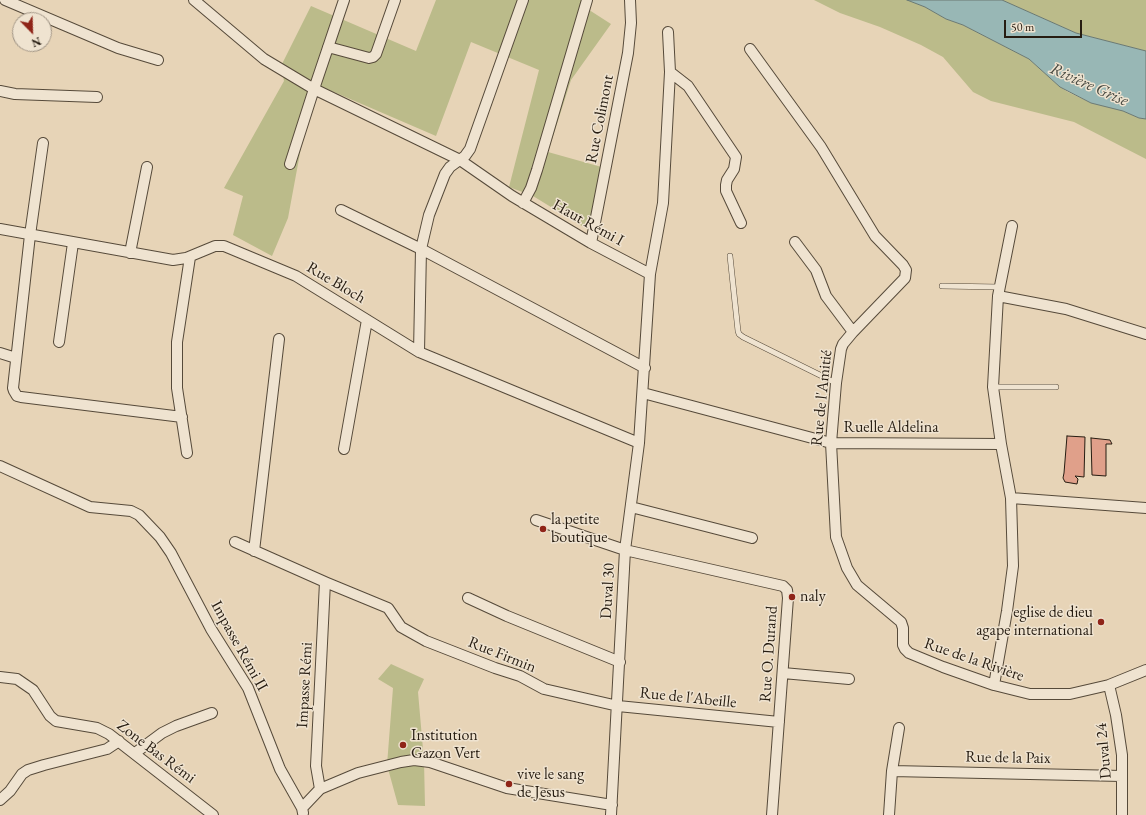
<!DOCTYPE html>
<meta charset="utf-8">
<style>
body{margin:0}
#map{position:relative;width:1146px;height:815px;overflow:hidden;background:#e7d4b7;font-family:"EB Garamond",serif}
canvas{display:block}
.north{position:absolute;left:12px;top:12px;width:40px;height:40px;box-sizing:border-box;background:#efe3d0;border:1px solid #9f9384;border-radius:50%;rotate:157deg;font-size:11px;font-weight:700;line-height:16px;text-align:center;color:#261c11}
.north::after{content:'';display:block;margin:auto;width:14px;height:18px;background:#8f2418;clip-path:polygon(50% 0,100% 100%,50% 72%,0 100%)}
.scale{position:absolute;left:1004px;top:20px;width:78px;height:18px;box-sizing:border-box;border:2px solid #261c11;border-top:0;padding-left:5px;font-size:12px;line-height:14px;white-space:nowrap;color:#261c11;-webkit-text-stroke:3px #efe3d0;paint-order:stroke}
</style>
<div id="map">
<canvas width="1146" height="815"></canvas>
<div class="north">N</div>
<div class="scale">50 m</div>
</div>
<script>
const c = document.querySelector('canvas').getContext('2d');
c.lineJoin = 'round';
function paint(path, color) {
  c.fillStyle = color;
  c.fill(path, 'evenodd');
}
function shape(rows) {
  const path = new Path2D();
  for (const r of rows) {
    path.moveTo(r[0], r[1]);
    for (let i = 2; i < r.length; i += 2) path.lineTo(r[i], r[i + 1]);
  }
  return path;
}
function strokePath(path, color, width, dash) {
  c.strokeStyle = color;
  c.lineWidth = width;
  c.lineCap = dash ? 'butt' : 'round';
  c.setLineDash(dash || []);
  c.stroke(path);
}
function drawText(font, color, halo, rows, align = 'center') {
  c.font = font + ' "EB Garamond",serif';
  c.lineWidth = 3;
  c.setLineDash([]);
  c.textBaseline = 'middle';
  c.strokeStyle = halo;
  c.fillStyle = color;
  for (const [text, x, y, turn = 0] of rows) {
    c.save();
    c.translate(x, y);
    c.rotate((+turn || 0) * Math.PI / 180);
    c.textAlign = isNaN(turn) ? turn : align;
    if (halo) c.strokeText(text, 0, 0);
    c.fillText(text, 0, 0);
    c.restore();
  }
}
const green = shape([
 [436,0,584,0,583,6,611,24,571,80,548,152,605,168,590,231,533,196,509,187,539,70,471,42,436,136,313,83,288,218,272,256,233,235,243,196,224,188,284,81,281,66,311,6,416,51],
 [814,0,907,0,925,7,946,19,963,25,1029,59,1060,87,1068,92,1091,103,1123,111,1139,118,1146,119,1146,159,1074,122,991,101,973,92,943,57,921,45,880,27,840,13],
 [1002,0,1146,0,1146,51,1076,33],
 [391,664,424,679,418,692,424,761,425,806,398,805,387,765,393,688,378,679]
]);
const water = shape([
 [907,0,1002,0,1076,33,1146,51,1146,119,1139,118,1123,111,1091,103,1060,87,1029,59,963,25,946,19,925,7,907,0]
]);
const building = shape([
 [1067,436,1085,437,1084,477,1075,476,1078,479,1077,484,1065,482,1063,478,1064,473,1067,436],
 [1091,438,1110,440,1112,444,1106,444,1106,476,1092,475,1091,438]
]);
const lane = shape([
 [730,256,738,331,739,334,743,337,836,383],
 [942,286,999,287],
 [993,387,1056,387]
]);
const street = shape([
 [5,0,118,48,158,60],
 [194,0,264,59,314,89,460,160,512,196,591,243,650,274],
 [328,47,369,58,373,57,376,54,395,0],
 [750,49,821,147,875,236,903,265,906,270,905,278,853,332,843,344,841,349,836,383,831,443,836,537,847,568,857,585,901,622,903,628,903,645,905,649,909,653,943,667,994,685,1030,694,1070,694,1109,685,1146,670],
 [670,72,688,86,736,157,734,169,727,180,726,185,726,191,741,223],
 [0,91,15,94,97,97],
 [43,143,30,235,13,388,14,391,17,396,21,397,182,417],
 [290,164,314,89,344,0],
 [523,203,531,188,537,170,587,0],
 [341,210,421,249,645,368],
 [0,229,173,260,186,258,215,246,224,246,296,276,419,352,639,443],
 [795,242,816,270,826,296,853,332],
 [591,243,628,53,631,23,630,0],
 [130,253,147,167],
 [998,296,1012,226],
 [59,342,73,243],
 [419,352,421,249,429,215,445,174,450,167,465,156,470,149,523,0],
 [0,353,16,358],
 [643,393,831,443,1001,444],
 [344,449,367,320],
 [187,453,177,388,177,342,190,257],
 [0,466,90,507,131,511,139,515,160,537,171,553,211,629,248,688,280,769,302,808],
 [1011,498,1146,508],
 [631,507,752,538],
 [536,520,625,550,783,586,787,590,788,598,772,815],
 [235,542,325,582,388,608,401,627,426,641,495,668,520,676,544,689,618,706,779,722],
 [254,551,279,339],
 [468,598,507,616,620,662],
 [783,673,849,679],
 [0,677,17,679,33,690,50,716,56,721,97,728,109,734,213,815],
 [994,685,1007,611,1013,566,1011,498,1001,444,993,387,998,296,1066,309,1146,334],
 [1109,685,1116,715,1122,755,1122,815],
 [135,753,162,733,176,726,212,713],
 [892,771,1122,776],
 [320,789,316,766,325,582],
 [0,800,10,791,22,774,28,770,44,765,107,749,119,741],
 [303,813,302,808,320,789,358,773,401,762,414,760,430,762,507,788,612,805],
 [611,815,625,550,639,443,650,274,663,203,670,72,668,32],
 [889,815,892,771,899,728]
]);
const markers = [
 [543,529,4,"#8f2418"],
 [792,597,4,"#8f2418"],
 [1101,622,4,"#8f2418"],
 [403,745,4,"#8f2418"],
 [509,784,4,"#8f2418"]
];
const streetNames = [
 ["Rue Colimont",600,119,-79],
 ["Haut Rémi I",588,223,29],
 ["Rue Bloch",336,283,31],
 ["Rue de l'Amitié",822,398,-84],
 ["Ruelle Aldelina",891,428],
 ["Duval 30",608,591,-87],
 ["Impasse Rémi II",239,646,61],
 ["Rue O. Durand",769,654,-86],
 ["Rue Firmin",502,655,22],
 ["Rue de la Rivière",974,660,19],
 ["Impasse Rémi",305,685,-87],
 ["Rue de l'Abeille",688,698,6],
 ["Duval 24",1104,751,-95],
 ["Zone Bas Rémi",156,752,37],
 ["Rue de la Paix",1008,758,1]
];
const poiNames = [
 ["la petite",551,520],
 ["boutique",551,538],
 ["naly",800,597],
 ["eglise de dieu",1093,613,"right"],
 ["agape international",1093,631,"right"],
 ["Institution",411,736],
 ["Gazon Vert",411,754],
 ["vive le sang",517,775],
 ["de Jesus",517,793]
];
const waterNames = [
 ["Rivière Grise",1089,85,24]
];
paint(green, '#bbbb8a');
paint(water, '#98b7b5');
strokePath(water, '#6a7973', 1);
paint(building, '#e0a08a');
strokePath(building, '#261c11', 1);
strokePath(lane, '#564a3a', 6);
strokePath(street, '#564a3a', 12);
strokePath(lane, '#efe3d0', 5);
strokePath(street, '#efe3d0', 10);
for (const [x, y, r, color] of markers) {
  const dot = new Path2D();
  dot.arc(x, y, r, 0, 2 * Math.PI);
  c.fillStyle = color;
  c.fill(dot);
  strokePath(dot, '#efe3d0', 1.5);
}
drawText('16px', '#261c11', '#efe3d0', streetNames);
drawText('16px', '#261c11', '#efe3d0', poiNames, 'left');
drawText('italic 17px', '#484a42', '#efe3d0', waterNames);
</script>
